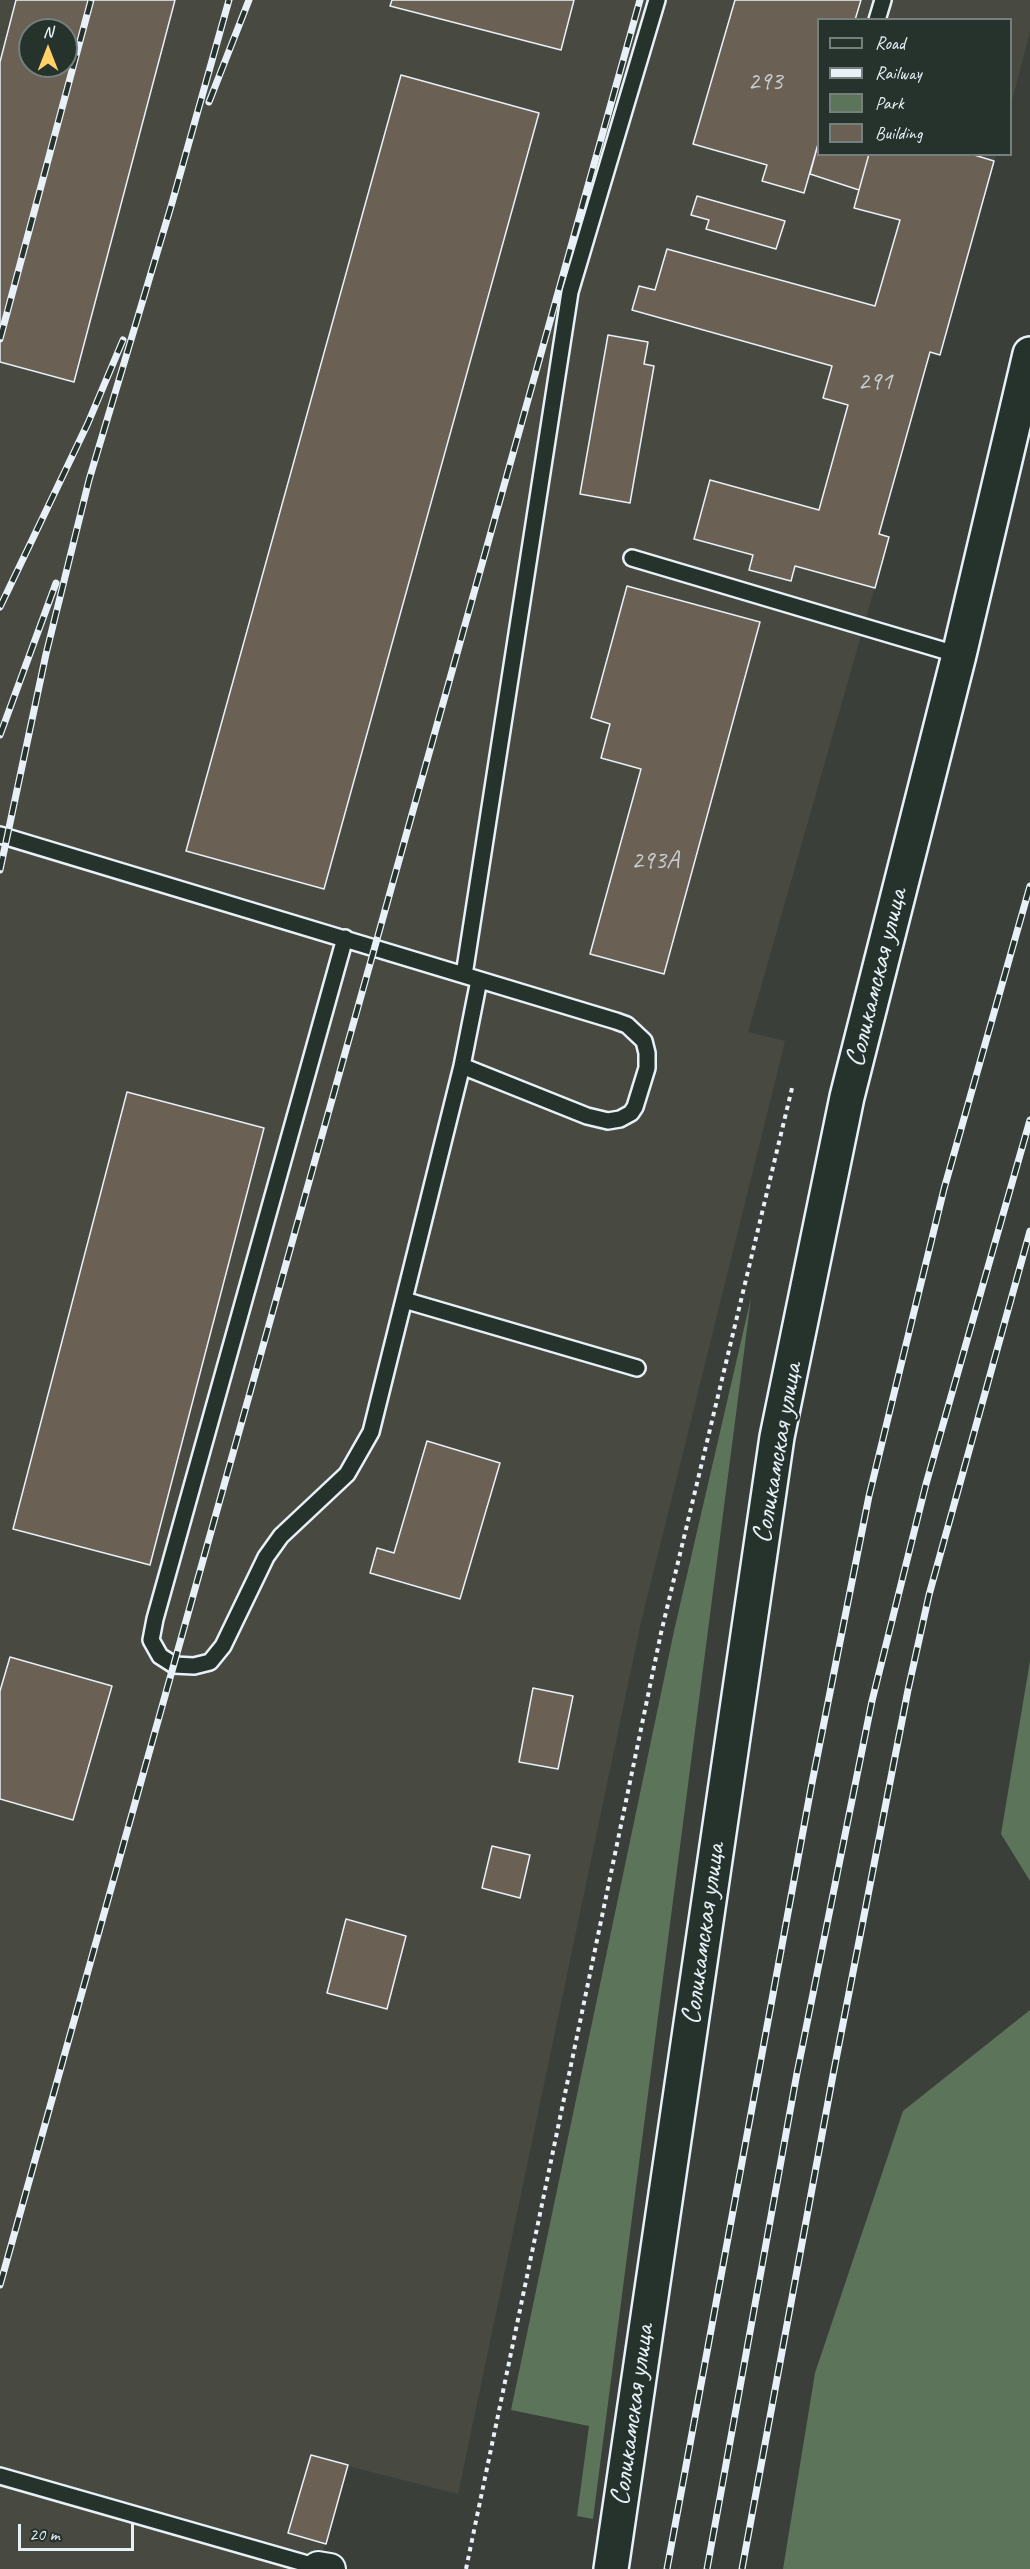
<!DOCTYPE html>
<meta charset="utf-8">
<style>
body{margin:0}
#map{position:relative;width:1030px;height:2569px;overflow:hidden;background:#3a4039;font-family:Caveat,sans-serif}
canvas{display:block}
.legend{position:absolute;left:817px;top:18px;width:195px;height:138px;box-sizing:border-box;background:#26332d;border:2px solid #747f7e;margin:0;padding:8px 10px;list-style:none;font-size:18px;color:#e8f1f8}
.legend li{display:flex;align-items:center;gap:12px;height:30px}
.legend b{width:30px;border:2px solid #747f7e}
.north{position:absolute;left:18px;top:18px;width:60px;height:60px;box-sizing:border-box;background:#26332d;border:2px solid #747f7e;border-radius:50%;rotate:0deg;font-size:16px;font-weight:700;line-height:24px;text-align:center;color:#e8f1f8}
.north::after{content:'';display:block;margin:auto;width:21px;height:27px;background:#ffd166;clip-path:polygon(50% 0,100% 100%,50% 72%,0 100%)}
.scale{position:absolute;left:18px;top:2524px;width:116px;height:27px;box-sizing:border-box;border:3px solid #e8f1f8;border-top:0;padding-left:8px;font-size:18px;line-height:21px;white-space:nowrap;color:#e8f1f8;-webkit-text-stroke:4px #26332d;paint-order:stroke}
</style>
<div id="map">
<canvas width="1030" height="2569"></canvas>
<ul class="legend">
<li><b style="height:8px;background:#26332d"></b>Road</li>
<li><b style="height:8px;background:#e8f1f8"></b>Railway</li>
<li><b style="height:16px;background:#5c7459"></b>Park</li>
<li><b style="height:16px;background:#6a6054"></b>Building</li>
</ul>
<div class="north">N</div>
<div class="scale">20 m</div>
</div>
<script>
const c = document.querySelector('canvas').getContext('2d');
c.lineJoin = 'round';
function paint(path, color) {
  c.fillStyle = color;
  c.fill(path, 'evenodd');
}
function shape(rows) {
  const path = new Path2D();
  for (const r of rows) {
    path.moveTo(r[0], r[1]);
    for (let i = 2; i < r.length; i += 2) path.lineTo(r[i], r[i + 1]);
  }
  return path;
}
function strokePath(path, color, width, dash) {
  c.strokeStyle = color;
  c.lineWidth = width;
  c.lineCap = dash ? 'butt' : 'round';
  c.setLineDash(dash || []);
  c.stroke(path);
}
function drawText(font, color, halo, rows, align = 'center') {
  c.font = font + ' Caveat,sans-serif';
  c.lineWidth = 5;
  c.setLineDash([]);
  c.textBaseline = 'middle';
  c.strokeStyle = halo;
  c.fillStyle = color;
  for (const [text, x, y, turn = 0] of rows) {
    c.save();
    c.translate(x, y);
    c.rotate((+turn || 0) * Math.PI / 180);
    c.textAlign = isNaN(turn) ? turn : align;
    if (halo) c.strokeText(text, 0, 0);
    c.fillText(text, 0, 0);
    c.restore();
  }
}
const built = shape([
 [0,0,1030,0,1030,32,1011,104,1010,20,818,20,818,154,996,155,940,355,930,352,879,534,889,537,748,1032,785,1041,641,1622,458,2494,348,2466,318,2569,0,2569],
 [30,30,66,30,66,66,30,66]
]);
const green = shape([
 [751,1298,593,2519,577,2516,589,2426,511,2410,674,1631],
 [1030,1661,1030,1881,1001,1834],
 [1030,2010,1030,2569,783,2569,815,2373,903,2111]
]);
const building = shape([
 [16,0,175,0,74,382,0,362,0,62,16,0],
 [30,30,66,30,66,66,30,66,30,30],
 [392,0,574,0,561,50,390,6,392,0],
 [735,0,861,0,855,20,818,20,818,144,804,193,762,181,767,165,693,144,735,0],
 [401,75,539,113,324,889,186,851,401,75],
 [818,144,818,154,869,154,859,190,810,174,818,144],
 [869,154,971,154,994,161,940,355,930,352,879,534,889,537,875,588,795,566,791,581,749,570,753,555,694,539,710,480,819,510,848,405,823,398,832,366,632,310,639,286,655,290,667,249,875,306,900,220,854,208,869,154],
 [697,196,785,221,776,249,706,229,709,220,691,215,697,196],
 [608,335,648,342,644,364,654,366,630,503,580,494,608,335],
 [627,586,760,622,664,974,590,954,641,769,601,758,610,724,591,718,627,586],
 [127,1092,264,1128,150,1565,13,1529,127,1092],
 [427,1441,500,1463,460,1599,370,1573,377,1548,394,1553,427,1441],
 [10,1657,112,1686,73,1820,0,1799,0,1691,10,1657],
 [533,1688,573,1696,558,1769,519,1762,533,1688],
 [492,1846,530,1855,520,1898,482,1888,492,1846],
 [346,1919,406,1936,387,2009,327,1993,346,1919],
 [311,2455,348,2465,326,2544,288,2533,311,2455]
]);
const path = shape([
 [466,2569,661,1633,793,1084]
]);
const lane = shape([
 [877,20,883,0],
 [632,558,959,655],
 [0,835,616,1021,627,1025,644,1041,647,1053,647,1068,635,1107,631,1113,620,1119,608,1121,587,1116,462,1066,479,980],
 [345,938,155,1619,151,1640,160,1656,174,1665,194,1666,210,1662,223,1646,266,1557,281,1536,347,1474,371,1432,462,1066],
 [464,975,570,292,657,0],
 [404,1300,637,1368],
 [0,2476,318,2567]
]);
const street = shape([
 [318,2567,330,2569]
]);
const primary = shape([
 [611,2569,777,1437,847,1097,959,655,1030,354]
]);
const rail = shape([
 [209,102,249,0],
 [0,339,91,0],
 [0,607,88,423,123,340],
 [0,735,56,583],
 [0,870,46,654,89,480,172,203,229,0],
 [0,2285,640,0],
 [667,2569,811,1788,869,1496,944,1189,1030,886],
 [707,2569,797,2073,872,1701,926,1484,1030,1120],
 [742,2569,833,2075,908,1690,929,1595,1030,1231]
]);
const numberNames = [
 ["293",765,82],
 ["291",875,382],
 ["293А",655,861]
];
const streetNames = [
 ["Соликамская улица",877,978,-76],
 ["Соликамская улица",778,1453,-80],
 ["Соликамская улица",704,1934,-82],
 ["Соликамская улица",633,2415,-82]
];
paint(built, '#484a41');
paint(green, '#5c7459');
paint(building, '#6a6054');
strokePath(building, '#e8f1f8', 1.5);
strokePath(lane, '#e8f1f8', 20);
strokePath(street, '#e8f1f8', 34);
strokePath(primary, '#e8f1f8', 38);
strokePath(path, '#e8f1f8', 4, [4.5, 4.5]);
strokePath(lane, '#26332d', 15);
strokePath(street, '#26332d', 30);
strokePath(primary, '#26332d', 33);
strokePath(rail, '#e8f1f8', 7);
strokePath(rail, '#26332d', 4.5, [14]);
drawText('26px', '#c8cdcf', null, numberNames);
drawText('28px', '#e8f1f8', '#26332d', streetNames);
</script>
